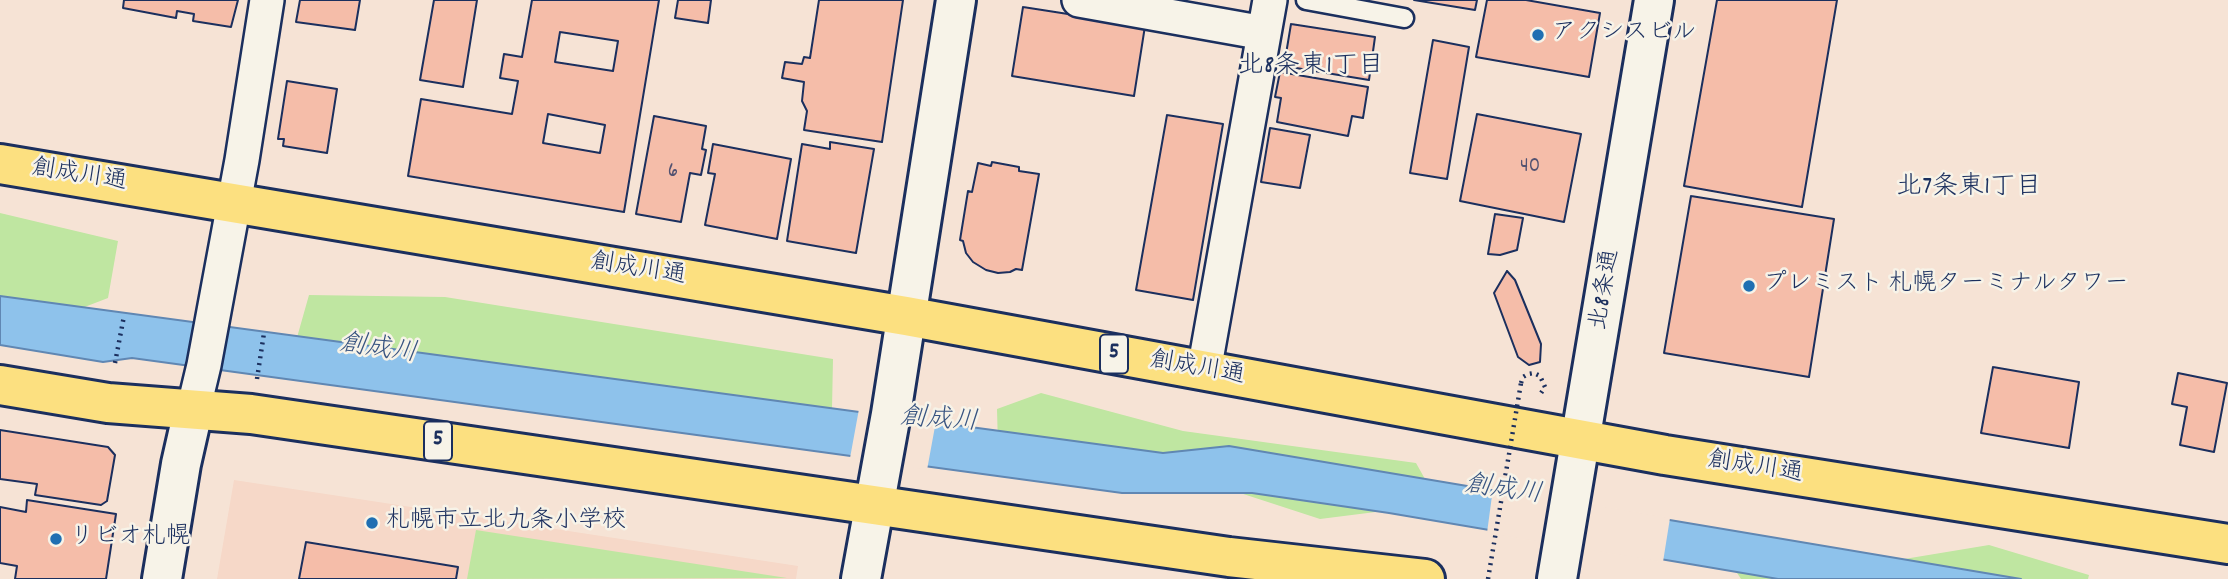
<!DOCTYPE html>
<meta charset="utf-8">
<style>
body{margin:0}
canvas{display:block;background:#f6e3d5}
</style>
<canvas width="2228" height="579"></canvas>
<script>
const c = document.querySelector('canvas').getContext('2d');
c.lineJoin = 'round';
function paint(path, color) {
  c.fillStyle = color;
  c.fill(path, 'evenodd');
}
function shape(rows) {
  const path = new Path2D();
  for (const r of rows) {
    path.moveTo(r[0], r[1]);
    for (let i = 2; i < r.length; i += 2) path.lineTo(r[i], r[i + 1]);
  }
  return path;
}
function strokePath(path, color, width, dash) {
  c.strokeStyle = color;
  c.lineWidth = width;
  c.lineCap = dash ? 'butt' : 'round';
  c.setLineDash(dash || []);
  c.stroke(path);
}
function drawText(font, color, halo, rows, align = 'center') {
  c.font = font + ' Dekko,"Klee One",sans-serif';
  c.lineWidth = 5;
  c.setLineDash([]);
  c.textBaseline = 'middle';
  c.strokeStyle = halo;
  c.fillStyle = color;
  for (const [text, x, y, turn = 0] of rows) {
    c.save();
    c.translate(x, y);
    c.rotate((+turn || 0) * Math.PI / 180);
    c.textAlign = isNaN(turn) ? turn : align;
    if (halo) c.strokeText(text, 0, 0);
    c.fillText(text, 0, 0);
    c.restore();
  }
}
const built = shape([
 [234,480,798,566,796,579,217,579]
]);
const green = shape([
 [0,213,118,241,108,298,17,333,0,330],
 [309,295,445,297,833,359,832,409,707,428,296,341],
 [1041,393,1183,431,1416,463,1439,504,1320,519,1231,490,998,447,997,409],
 [476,530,787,578,467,579],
 [1989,545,2089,575,2088,579,1741,579,1726,556,1874,564]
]);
const water = shape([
 [0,296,1163,453,1229,446,2021,579,1778,579,1389,513,1252,493,1122,493,132,358,103,362,0,345,0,296]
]);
const pier = shape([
 [859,409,936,421,927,470,850,458],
 [1493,488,1670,518,1663,562,1487,533]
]);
const building = shape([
 [124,0,238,0,231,27,193,21,194,14,177,11,176,18,123,8,124,0],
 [300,0,360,0,355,30,296,22,300,0],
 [434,0,477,0,463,87,420,80,434,0],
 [532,0,659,0,624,212,408,176,421,99,512,114,518,81,500,78,504,54,522,57,532,0],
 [560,32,618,41,613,71,555,62,560,32],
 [548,114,605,125,600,153,543,143,548,114],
 [678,0,711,0,708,23,675,18,678,0],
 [819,0,903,0,882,142,804,130,807,111,802,101,804,82,782,78,785,62,802,64,804,57,810,58,819,0],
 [1414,0,1477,0,1475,10,1414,0],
 [1487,0,1526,0,1600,13,1589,77,1476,57,1487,0],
 [1717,0,1837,0,1802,207,1684,186,1717,0],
 [1023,7,1145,26,1134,96,1012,76,1023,7],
 [1291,24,1375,37,1369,80,1284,66,1291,24],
 [1433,40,1469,47,1447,179,1410,173,1433,40],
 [1280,72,1368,87,1363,118,1352,116,1348,136,1277,122,1281,98,1275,97,1280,72],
 [287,81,337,89,327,153,283,146,284,139,278,139,287,81],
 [1477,114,1581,134,1564,222,1460,201,1477,114],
 [1167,115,1223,124,1193,300,1136,290,1167,115],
 [654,116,706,126,702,149,706,150,701,175,690,173,681,222,636,214,654,116],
 [1270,128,1310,135,1300,188,1261,182,1270,128],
 [830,142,874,149,856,253,787,241,802,144,830,149,830,142],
 [713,144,791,159,777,239,705,225,715,174,708,173,713,144],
 [992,162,1019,167,1019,171,1039,174,1022,270,1016,269,1010,272,998,273,986,270,973,262,966,253,963,241,960,240,968,191,972,192,978,163,991,166,992,162],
 [1691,196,1834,219,1809,377,1664,353,1691,196],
 [1495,214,1523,218,1517,250,1500,255,1488,254,1495,214],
 [1507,271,1515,280,1541,344,1540,362,1529,365,1518,357,1494,293,1507,271],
 [1993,367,2079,382,2069,448,1981,433,1993,367],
 [2178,373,2227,383,2214,452,2180,445,2187,407,2172,404,2178,373],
 [0,430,108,447,115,455,107,501,101,505,35,495,37,484,0,479,0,430],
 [27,500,116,514,106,579,15,579,17,566,0,563,0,507,26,512,27,500],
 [306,542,458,567,456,579,299,579,306,542]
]);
const path = shape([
 [115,363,124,316],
 [257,379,264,333],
 [1521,383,1523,377,1528,374,1534,373,1540,376,1545,387,1539,396]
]);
const lane = shape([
 [1306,0,1404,18]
]);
const street = shape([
 [1079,0,1264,33],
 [1204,371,1270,0],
 [193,411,204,365,242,160,267,0]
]);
const secondary = shape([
 [162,579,181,464,193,411],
 [861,579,891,414,956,0],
 [1557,579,1654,0]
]);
const highway = shape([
 [0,164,906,316,1665,455,2228,544],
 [0,385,108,403,251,414,1229,557,1425,579]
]);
const pathBridge = shape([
 [1488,579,1521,383]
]);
const markers = [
 [1538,35,7,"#1f6fb2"],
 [1749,286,7,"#1f6fb2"],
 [372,523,7,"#1f6fb2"],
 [56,539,7,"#1f6fb2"]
];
const numberNames = [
 ["40",1530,168],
 ["6",673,173]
];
const shields = [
 [1114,354,28],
 [438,441,28]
];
const shieldNames = [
 ["5",1114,354],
 ["5",438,441]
];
const poiNames = [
 ["アクシスビル",1552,35],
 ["プレミスト 札幌ターミナルタワー",1763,286],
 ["札幌市立北九条小学校",386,523],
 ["リビオ札幌",70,539]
];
const streetNames = [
 ["創成川通",79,177,9],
 ["創成川通",638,271,9],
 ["北8条通",1607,290,-81],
 ["創成川通",1197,370,10],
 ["創成川通",1755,469,9]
];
const neighbourhoodNames = [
 ["北8条東1丁目",1311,68],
 ["北7条東1丁目",1969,189]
];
const waterNames = [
 ["創成川",378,351,8],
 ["創成川",939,422,4],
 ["創成川",1503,492,8]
];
paint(built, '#f6d8c8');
paint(green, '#bfe6a1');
paint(water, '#8ec2eb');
strokePath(water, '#6087b3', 2);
paint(pier, '#f6e3d5');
paint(building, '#f5bda9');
strokePath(building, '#1b2f5e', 2);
strokePath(lane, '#1b2f5e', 23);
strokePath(street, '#1b2f5e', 38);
strokePath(secondary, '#1b2f5e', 44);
strokePath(highway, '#1b2f5e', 44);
strokePath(path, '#1b2f5e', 4.5, [2, 5]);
strokePath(lane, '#f7f3e8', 18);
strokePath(street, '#f7f3e8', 33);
strokePath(secondary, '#f7f3e8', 38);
strokePath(highway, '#fce080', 38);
strokePath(pathBridge, '#1b2f5e', 4.5, [2, 5]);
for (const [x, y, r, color] of markers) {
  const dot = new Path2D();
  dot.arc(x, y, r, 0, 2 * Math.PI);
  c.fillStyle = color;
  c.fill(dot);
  strokePath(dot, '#f7f3e8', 2.5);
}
drawText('21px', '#525271', null, numberNames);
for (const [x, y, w] of shields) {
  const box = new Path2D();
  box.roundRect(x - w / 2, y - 19.5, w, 39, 5);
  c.fillStyle = '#f7f3e8';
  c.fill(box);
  strokePath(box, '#1b2f5e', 2);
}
drawText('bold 23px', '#1b2f5e', null, shieldNames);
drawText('24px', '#1b2f5e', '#f7f3e8', poiNames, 'left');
drawText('24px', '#1b2f5e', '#f7f3e8', streetNames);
drawText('26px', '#1b2f5e', '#f7f3e8', neighbourhoodNames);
drawText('italic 26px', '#385481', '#f7f3e8', waterNames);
</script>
